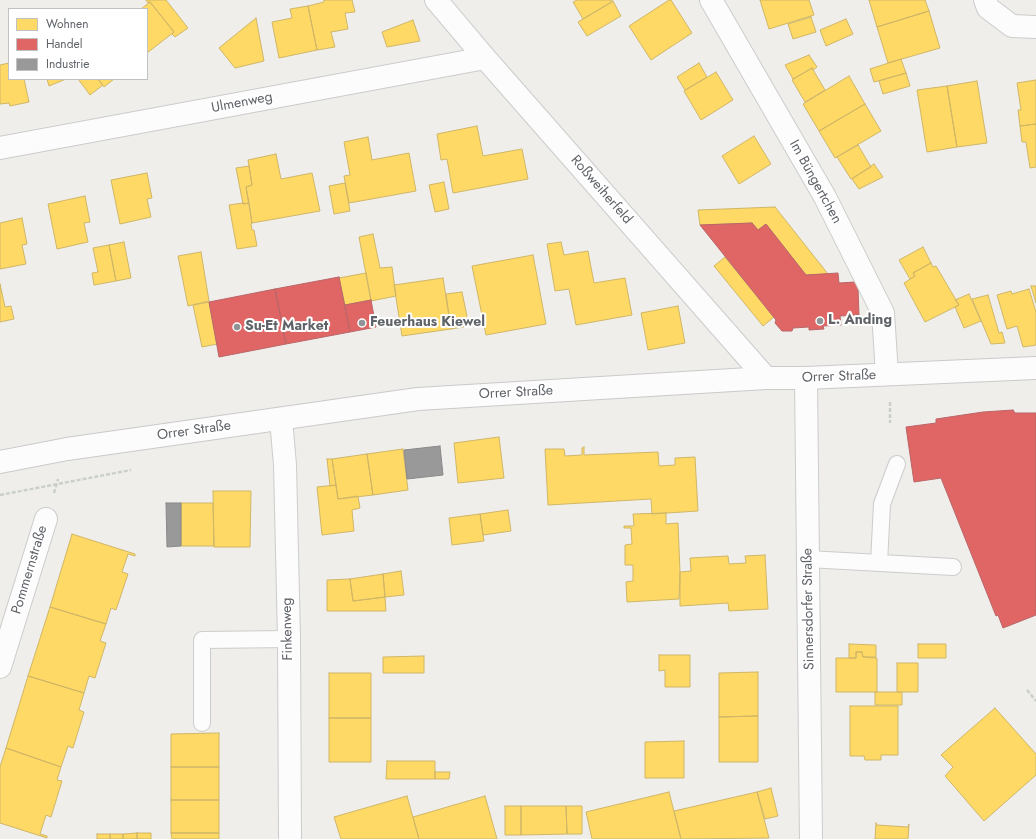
<!DOCTYPE html>
<meta charset="utf-8">
<style>
body{margin:0}
#map{position:relative;width:1036px;height:839px;overflow:hidden;background:#efeeea;font-family:Jost,sans-serif}
canvas{display:block}
.legend{position:absolute;left:8px;top:8px;width:140px;height:72px;box-sizing:border-box;background:#fff;border:1px solid #bfc1c3;margin:0;padding:5px 7px;list-style:none;font-size:12px;color:#5f6368}
.legend li{display:flex;align-items:center;gap:8px;height:20px}
.legend b{width:20px;border:1px solid #bfc1c3}
</style>
<div id="map">
<canvas width="1036" height="839"></canvas>
<ul class="legend">
<li><b style="height:11px;background:#ffd966"></b>Wohnen</li>
<li><b style="height:11px;background:#e06666"></b>Handel</li>
<li><b style="height:11px;background:#999"></b>Industrie</li>
</ul>
</div>
<script>
const c = document.querySelector('canvas').getContext('2d');
c.lineJoin = 'round';
function paint(path, color) {
  c.fillStyle = color;
  c.fill(path, 'evenodd');
}
function shape(rows) {
  const path = new Path2D();
  for (const r of rows) {
    path.moveTo(r[0], r[1]);
    for (let i = 2; i < r.length; i += 2) path.lineTo(r[i], r[i + 1]);
  }
  return path;
}
function strokePath(path, color, width, dash) {
  c.strokeStyle = color;
  c.lineWidth = width;
  c.lineCap = dash ? 'butt' : 'round';
  c.setLineDash(dash || []);
  c.stroke(path);
}
function drawText(font, color, halo, rows, align = 'center') {
  c.font = font + ' Jost,sans-serif';
  c.lineWidth = 4;
  c.setLineDash([]);
  c.textBaseline = 'middle';
  c.strokeStyle = halo;
  c.fillStyle = color;
  for (const [text, x, y, turn = 0] of rows) {
    c.save();
    c.translate(x, y);
    c.rotate((+turn || 0) * Math.PI / 180);
    c.textAlign = isNaN(turn) ? turn : align;
    if (halo) c.strokeText(text, 0, 0);
    c.fillText(text, 0, 0);
    c.restore();
  }
}
const homes = shape([
 [146,0,166,0,188,28,175,37,172,34,174,32,150,2,148,3,146,0],
 [324,0,352,0,355,12,345,13,348,29,331,32,335,47,317,50,308,6,324,2,324,0],
 [577,0,611,0,612,2,583,19,573,2,577,0],
 [669,0,671,0,692,33,651,60,629,26,669,0],
 [760,0,809,0,814,15,769,29,760,0],
 [869,0,925,0,929,11,877,27,869,0],
 [613,1,621,16,587,36,578,22,613,1],
 [150,2,174,32,147,53,147,9,141,9,150,2],
 [308,6,317,50,279,58,272,22,292,18,290,9,308,6],
 [929,11,940,48,888,63,877,27,929,11],
 [811,17,816,32,793,39,788,24,811,17],
 [256,18,264,61,235,68,219,48,256,18],
 [846,19,853,34,826,46,820,30,846,19],
 [413,20,420,41,387,47,382,32,413,20],
 [809,55,817,67,813,70,812,68,793,79,785,65,809,55],
 [901,59,906,73,874,82,870,69,901,59],
 [9,63,9,79,24,79,29,102,10,106,9,103,0,104,0,65,9,63],
 [699,63,707,77,685,90,677,77,699,63],
 [812,68,825,90,805,102,792,80,812,68],
 [716,72,733,100,701,120,684,91,716,72],
 [906,73,910,86,883,94,879,81,906,73],
 [849,76,865,104,819,131,803,104,849,76],
 [47,79,66,79,49,86,47,79],
 [78,79,98,79,103,85,90,95,78,79],
 [98,79,114,79,104,87,98,79],
 [1036,80,1036,124,1020,126,1018,110,1021,110,1017,83,1036,80],
 [977,81,987,143,957,147,947,86,977,81],
 [947,86,957,147,927,152,917,90,947,86],
 [865,104,881,131,835,158,819,131,865,104],
 [1036,124,1036,167,1030,168,1026,142,1022,142,1020,126,1036,124],
 [477,126,483,156,522,149,528,179,453,193,447,159,441,160,437,134,477,126],
 [754,136,771,164,739,184,722,156,754,136],
 [368,137,372,160,409,153,416,191,349,203,344,176,350,175,344,142,368,137],
 [858,145,871,167,851,179,837,157,858,145],
 [276,154,281,179,312,173,320,211,252,223,246,187,252,185,248,160,276,154],
 [874,164,883,177,859,189,852,179,874,164],
 [249,166,252,185,246,187,249,203,243,204,236,168,249,166],
 [147,173,152,198,147,199,151,217,120,224,111,180,147,173],
 [444,182,449,209,435,212,429,185,444,182],
 [345,183,350,211,334,214,329,186,345,183],
 [85,196,90,222,84,223,88,242,57,249,48,204,85,196],
 [243,203,243,204,249,203,252,223,251,224,252,230,254,230,257,246,237,249,229,205,243,203],
 [775,207,828,274,806,275,766,224,758,230,752,223,700,225,698,210,775,207],
 [22,218,27,244,22,245,26,264,0,269,0,223,22,218],
 [373,234,380,268,392,267,396,296,371,301,359,237,373,234],
 [124,242,131,278,116,281,109,245,124,242],
 [561,242,564,255,588,251,594,283,625,278,632,315,576,325,569,289,555,291,547,244,561,242],
 [109,245,116,281,94,285,92,273,98,272,93,248,109,245],
 [923,247,931,263,913,273,915,276,910,279,899,260,923,247],
 [201,252,209,301,188,306,178,256,201,252],
 [533,255,546,324,486,335,472,266,533,255],
 [725,257,774,317,763,326,714,266,725,257],
 [931,263,933,267,936,266,959,305,925,322,904,283,915,276,913,273,931,263],
 [366,273,371,300,345,305,339,278,366,273],
 [443,278,451,329,402,336,394,285,443,278],
 [0,284,5,307,11,306,14,319,0,322,0,284],
 [1031,286,1036,286,1036,303,1031,286],
 [1029,289,1036,312,1036,345,1023,347,1017,326,1007,329,997,295,1011,291,1012,294,1029,289],
 [462,292,469,326,451,329,446,294,462,292],
 [969,294,981,321,964,328,955,307,959,305,955,300,969,294],
 [988,295,999,333,1002,332,1005,343,991,344,972,299,988,295],
 [209,302,217,344,202,347,193,305,209,302],
 [678,306,685,343,648,350,641,313,678,306],
 [499,437,504,478,458,483,454,443,499,437],
 [584,447,584,455,658,452,659,466,675,465,675,458,695,457,698,511,652,514,651,499,548,505,545,449,564,449,565,456,582,455,582,448,584,447],
 [403,449,408,490,373,495,367,454,403,449],
 [367,454,373,495,338,499,332,459,367,454],
 [327,459,332,459,336,485,330,486,327,459],
 [336,485,338,499,358,496,360,508,352,510,354,531,322,535,317,487,336,485],
 [213,491,251,491,250,547,214,547,213,491],
 [181,503,213,503,214,546,181,546,181,503],
 [508,510,511,531,483,535,480,514,508,510],
 [666,513,666,524,678,523,680,572,679,599,627,602,626,582,633,581,633,565,625,565,625,545,632,544,631,528,624,528,624,526,634,526,633,514,666,513],
 [480,514,484,541,452,545,449,518,480,514],
 [72,534,135,554,135,556,128,554,122,572,128,574,116,610,111,608,106,624,50,607,72,534],
 [765,555,768,609,729,611,728,603,680,606,680,572,691,571,690,558,728,556,729,564,746,563,745,556,765,555],
 [401,571,404,595,385,597,383,574,401,571],
 [383,574,385,597,353,601,350,579,383,574],
 [350,579,353,601,385,597,386,611,327,611,327,580,350,579],
 [50,607,106,624,100,641,106,643,95,678,89,676,84,693,28,676,50,607],
 [849,644,876,645,876,657,863,657,862,652,856,652,856,658,849,658,849,644],
 [918,644,946,644,946,658,918,658,918,644],
 [856,652,862,652,863,657,877,658,877,692,836,692,836,658,856,658,856,652],
 [659,655,690,655,690,687,665,687,665,670,659,671,659,655],
 [424,656,424,673,383,673,383,657,424,656],
 [897,663,918,663,918,692,897,692,897,663],
 [758,672,758,716,719,717,719,673,758,672],
 [329,673,371,673,371,718,329,718,329,673],
 [28,676,84,693,79,710,84,712,73,748,68,746,61,767,6,748,28,676],
 [875,692,902,692,902,705,875,705,875,692],
 [850,706,898,706,898,755,881,755,881,760,865,760,864,756,850,756,850,706],
 [995,708,1036,754,1036,775,984,821,945,776,953,767,941,755,995,708],
 [758,716,758,762,719,762,719,717,758,716],
 [329,718,371,718,371,762,329,762,329,718],
 [219,733,219,767,171,767,171,734,219,733],
 [684,741,684,778,645,778,645,742,684,741],
 [6,748,61,767,57,780,62,781,51,817,46,815,40,834,47,836,47,838,0,823,0,767,6,748],
 [387,761,435,761,435,779,386,779,387,761],
 [171,767,219,767,219,800,171,800,171,767],
 [435,772,450,772,449,779,435,779,435,772],
 [771,788,778,816,765,819,757,792,771,788],
 [669,792,681,839,592,839,586,812,669,792],
 [757,792,769,838,681,839,674,811,757,792],
 [407,796,419,839,341,839,334,817,407,796],
 [485,796,497,839,419,839,413,817,485,796],
 [171,800,219,800,219,833,171,833,171,800],
 [505,806,521,806,521,835,505,835,505,806],
 [521,806,566,806,567,834,521,835,521,806],
 [566,806,582,806,582,834,567,834,566,806],
 [876,823,877,825,908,827,909,824,908,839,875,839,876,823],
 [137,833,137,839,123,839,123,834,137,833],
 [137,833,151,833,151,839,137,839,137,833],
 [171,833,219,833,219,839,172,839,171,833],
 [97,834,110,834,110,839,97,839,97,834],
 [110,834,123,834,123,839,110,839,110,834]
]);
const shops = shape([
 [752,223,758,230,766,224,806,275,838,273,839,283,855,282,858,288,859,315,840,316,841,325,823,326,824,329,809,330,809,327,793,328,792,331,782,331,775,323,776,320,700,225,752,223],
 [339,277,350,332,286,344,275,289,339,277],
 [275,289,286,344,219,357,209,302,275,289],
 [371,300,376,327,350,332,345,305,371,300],
 [1013,410,1015,413,1036,413,1036,615,1003,628,998,615,996,616,941,478,914,482,906,427,936,423,936,419,983,412,1013,410]
]);
const industry = shape([
 [440,446,443,475,407,479,404,450,440,446],
 [166,503,181,503,181,546,167,547,166,503]
]);
const path = shape([
 [890,402,890,423],
 [54,493,58,479],
 [0,495,131,470],
 [1027,690,1036,701]
]);
const lane = shape([
 [808,559,953,567],
 [879,563,882,504,897,464],
 [202,723,202,640,289,639]
]);
const street = shape([
 [436,0,485,58,766,378],
 [711,0,825,197,883,313,887,374],
 [985,0,988,8,1012,26,1036,27],
 [0,148,485,58],
 [806,378,811,839],
 [281,419,285,465,289,639,290,839],
 [0,667,46,519]
]);
const secondary = shape([
 [0,462,67,449,418,399,766,378,806,378,1036,368]
]);
const markers = [
 [820,321,4,"#919496"],
 [362,323,4,"#919496"],
 [237,327,4,"#919496"]
];
const streetNames = [
 ["Ulmenweg",242,103,-11],
 ["Im Büngertchen",815,182,61],
 ["Roßweiherfeld",601,190,49],
 ["Orrer Straße",839,377,-2],
 ["Orrer Straße",516,393,-3],
 ["Orrer Straße",194,431,-8],
 ["Pommernstraße",30,570,-73],
 ["Sinnersdorfer Straße",809,609,-91],
 ["Finkenweg",288,629,-91]
];
const poiNames = [
 ["L. Anding",828,321],
 ["Feuerhaus Kiewel",370,323],
 ["Su-Et Market",245,327]
];
paint(homes, '#ffd966');
strokePath(homes, '#cfb667', 1);
paint(shops, '#e06666');
strokePath(shops, '#b96567', 1);
paint(industry, '#999');
strokePath(industry, '#88898a', 1);
strokePath(lane, '#cbcccc', 18);
strokePath(street, '#cbcccc', 24);
strokePath(secondary, '#cacacb', 24);
strokePath(path, '#cacfcc', 2.5, [4, 2]);
strokePath(lane, '#fdfcfc', 16);
strokePath(street, '#fdfcfc', 22);
strokePath(secondary, '#fdfcfc', 22);
for (const [x, y, r, color] of markers) {
  const dot = new Path2D();
  dot.arc(x, y, r, 0, 2 * Math.PI);
  c.fillStyle = color;
  c.fill(dot);
  strokePath(dot, '#fff', 1.5);
}
drawText('14px', '#5f6368', '#fff', streetNames);
drawText('bold 14px', '#5f6368', '#fff', poiNames, 'left');
</script>
